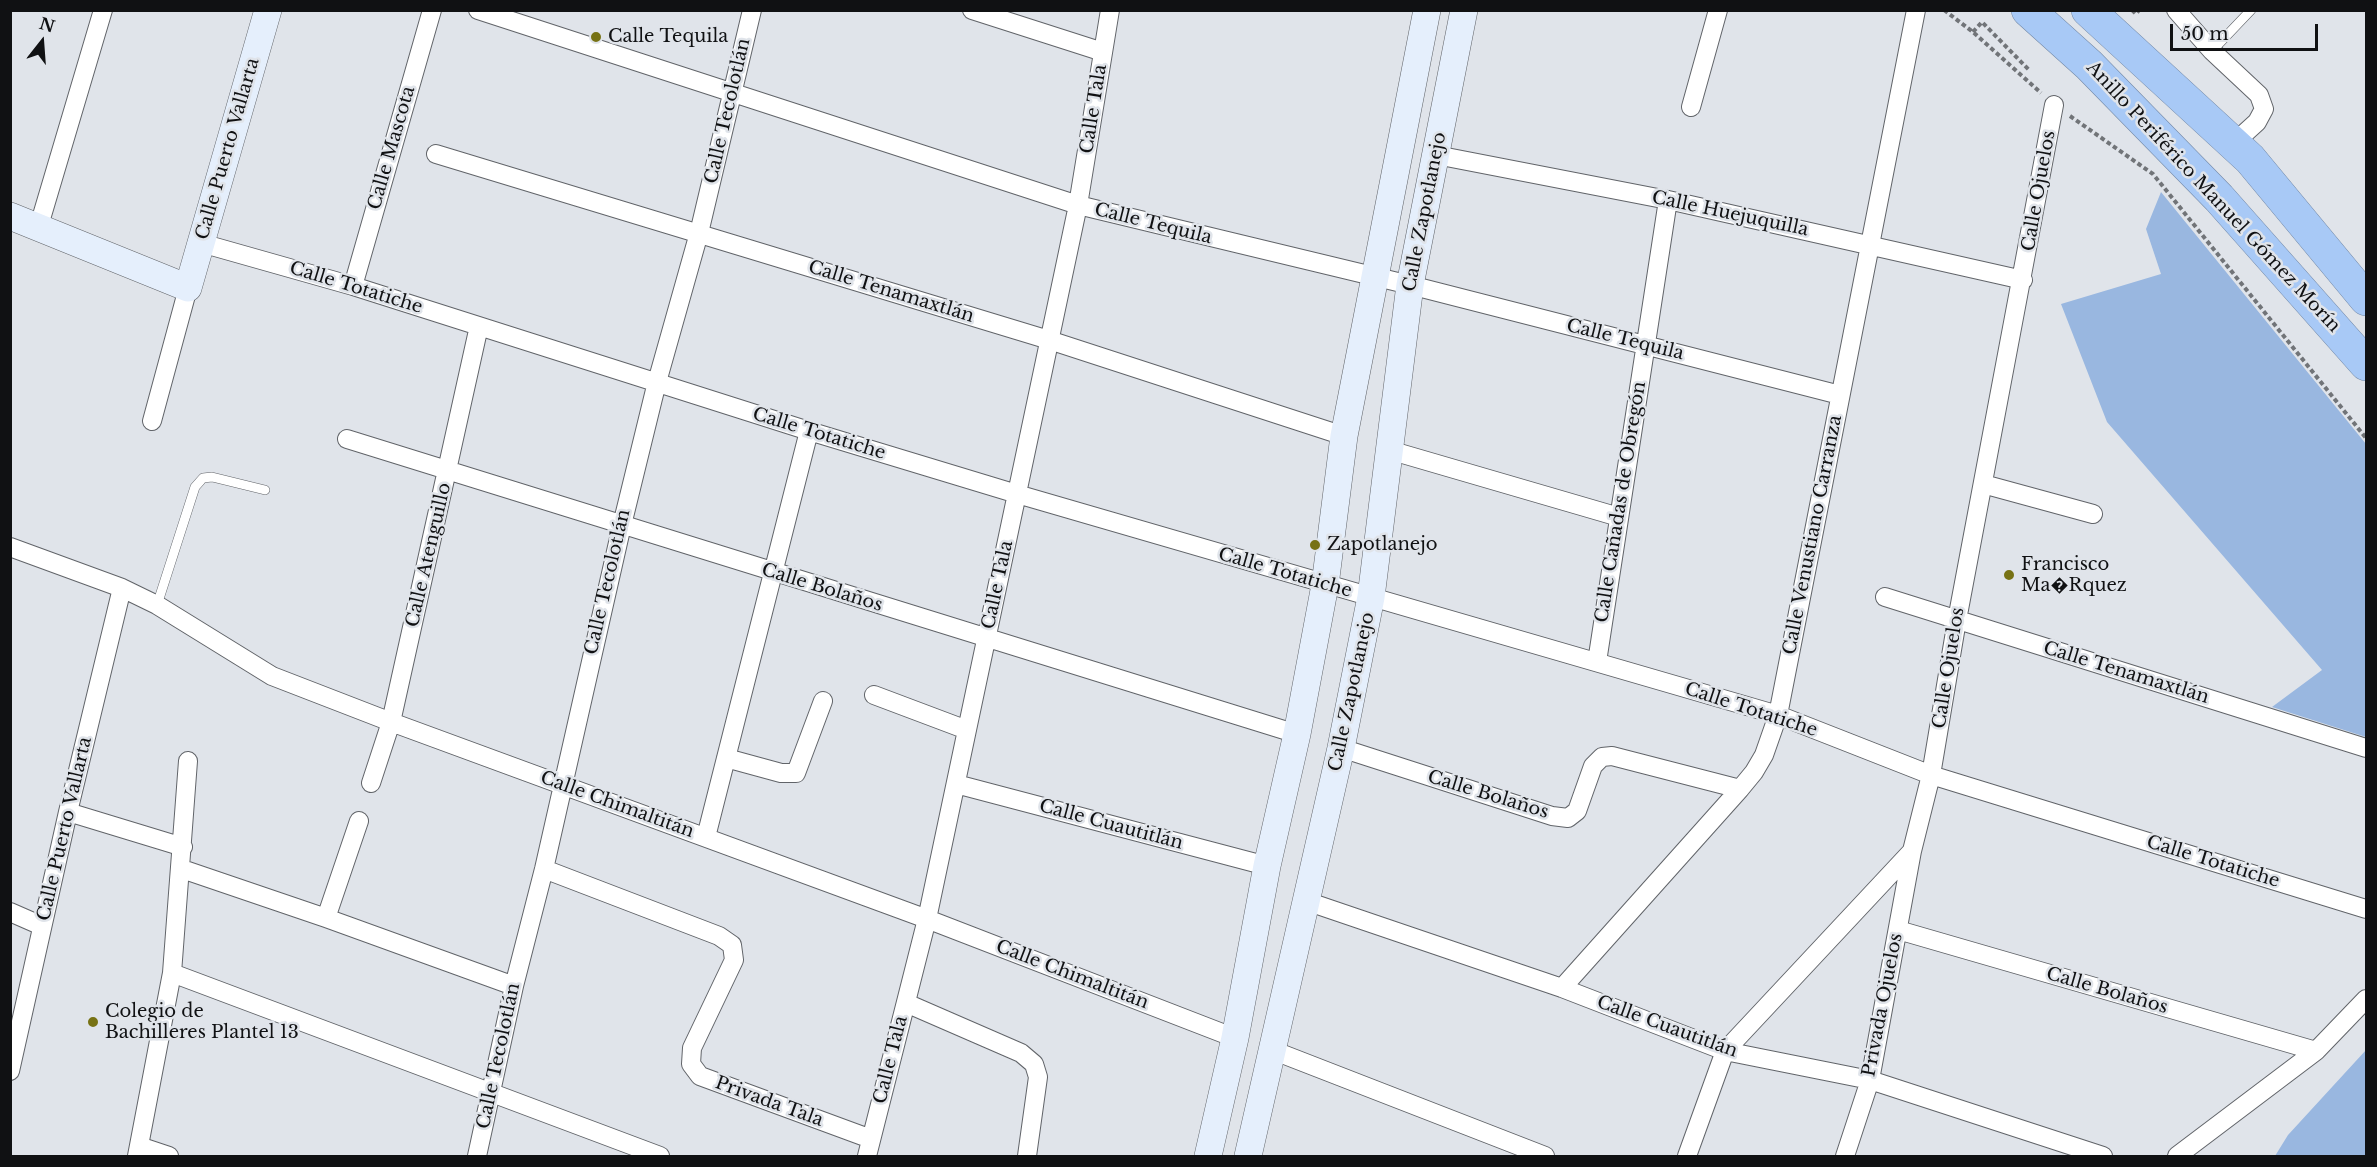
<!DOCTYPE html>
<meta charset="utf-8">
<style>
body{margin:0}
#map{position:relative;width:2377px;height:1167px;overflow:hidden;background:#e0e4ea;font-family:"Libre Baskerville",serif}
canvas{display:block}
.frame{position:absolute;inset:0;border:12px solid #101113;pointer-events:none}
.north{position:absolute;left:12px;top:12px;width:60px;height:60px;-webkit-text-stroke:4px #e0e4ea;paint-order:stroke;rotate:17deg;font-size:16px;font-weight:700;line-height:24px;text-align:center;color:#101113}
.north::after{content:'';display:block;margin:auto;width:21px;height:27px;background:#101113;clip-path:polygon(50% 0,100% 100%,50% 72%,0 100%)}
.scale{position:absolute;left:2170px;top:24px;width:148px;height:27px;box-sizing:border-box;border:3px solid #101113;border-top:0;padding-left:8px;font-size:18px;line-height:21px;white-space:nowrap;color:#101113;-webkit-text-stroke:4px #e0e4ea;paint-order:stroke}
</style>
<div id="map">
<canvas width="2377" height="1167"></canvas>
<div class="frame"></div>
<div class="north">N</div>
<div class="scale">50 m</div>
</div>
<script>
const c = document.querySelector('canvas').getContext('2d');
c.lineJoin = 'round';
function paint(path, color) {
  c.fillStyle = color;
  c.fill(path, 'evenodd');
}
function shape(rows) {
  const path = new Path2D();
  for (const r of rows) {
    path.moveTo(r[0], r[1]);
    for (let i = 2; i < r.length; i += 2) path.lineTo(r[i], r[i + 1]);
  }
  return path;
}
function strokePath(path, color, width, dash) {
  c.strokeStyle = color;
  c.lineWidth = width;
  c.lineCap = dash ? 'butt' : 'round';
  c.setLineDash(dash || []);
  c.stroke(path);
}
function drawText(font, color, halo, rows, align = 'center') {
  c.font = font + ' "Libre Baskerville",serif';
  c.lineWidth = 5;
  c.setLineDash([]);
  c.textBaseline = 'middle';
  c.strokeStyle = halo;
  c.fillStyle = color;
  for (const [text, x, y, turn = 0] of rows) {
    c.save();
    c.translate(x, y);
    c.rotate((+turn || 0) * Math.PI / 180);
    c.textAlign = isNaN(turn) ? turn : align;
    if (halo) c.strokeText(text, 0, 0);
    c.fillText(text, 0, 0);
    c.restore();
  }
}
const green = shape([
 [2161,192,2366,444,2366,737,2272,707,2322,670,2107,422,2061,304,2161,274,2146,229],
 [2366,1050,2366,1156,2275,1156,2288,1135]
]);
const path = shape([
 [1944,10,1973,32,2041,93],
 [2132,10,2136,14,2139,10],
 [1973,32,1982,22,2029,70],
 [2070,116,2153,174,2366,438]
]);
const lane = shape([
 [2212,51,2251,10],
 [157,605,195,487,203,478,212,477,265,490]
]);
const street = shape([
 [478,10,1078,205,1410,285,1840,395],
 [972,10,1103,52],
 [2176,10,2212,51,2259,95,2264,109,2257,122,2234,143],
 [1691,107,1718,10],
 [436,154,1049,340,1344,436],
 [1436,155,1668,200,2023,280],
 [38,229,103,10],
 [201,243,353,286,809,431,1017,494,1778,715,1931,775,2366,909],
 [353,286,432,10],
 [152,421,188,288],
 [347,439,1297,734],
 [1389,450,1619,517],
 [1983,484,2093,514],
 [10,547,122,588,157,605,272,676,391,722,927,919,1235,1038],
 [1885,597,2366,748],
 [1597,662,1668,200],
 [874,695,967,730],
 [1341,748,1552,816,1568,818,1577,811,1593,766,1602,757,1612,756,1740,789],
 [726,758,781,773,796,773,823,701],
 [371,783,391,722,479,326],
 [956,784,1267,866],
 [68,812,183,847],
 [706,837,809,431],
 [182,869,326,918,514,986],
 [544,869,719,936,732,945,734,960,692,1048,691,1064,700,1076,871,1139],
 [1306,901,1562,988,1725,1051,1870,1080,2103,1156],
 [10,912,42,926],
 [326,918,359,821],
 [1898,930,2316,1051],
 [172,973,660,1156],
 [1562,988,1740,789,1754,772,1764,755,1778,715,1916,10],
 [906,1003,1021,1053,1034,1064,1038,1077,1027,1156],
 [1272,1050,1545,1156],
 [10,1071,68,812,122,588],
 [139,1146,169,1156],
 [137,1156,172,973,188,761],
 [477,1156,514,986,544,869,622,525,657,382,699,233,752,10],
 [867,1156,927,919,1078,205,1110,10],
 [1687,1156,1725,1051,1912,851],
 [1845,1156,1870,1080,1912,851,1931,775,1957,620,2054,105],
 [2177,1156,2316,1051,2366,999]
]);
const secondary = shape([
 [10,216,188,288,268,10],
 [1208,1156,1235,1038,1267,866,1297,734,1325,585,1344,436,1427,10],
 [1248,1156,1341,748,1371,597,1410,285,1464,10]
]);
const highway = shape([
 [2028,10,2089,65,2219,198,2366,364],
 [2088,10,2250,159,2366,299]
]);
const markers = [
 [596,37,6,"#777214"],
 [1315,545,6,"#777214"],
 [2009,575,6,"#777214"],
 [93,1022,6,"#777214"]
];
const poiNames = [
 ["Calle Tequila",608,37],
 ["Zapotlanejo",1327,545],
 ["Francisco",2021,565],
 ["Ma�Rquez",2021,586],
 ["Colegio de",105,1012],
 ["Bachilleres Plantel 13",105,1033]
];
const streetNames = [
 ["Calle Tala",1094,109,-81],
 ["Calle Tecolotlán",728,111,-77],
 ["Calle Mascota",392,148,-74],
 ["Calle Puerto Vallarta",228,149,-74],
 ["Calle Ojuelos",2039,191,-80],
 ["Anillo Periférico Manuel Gómez Morín",2213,197,47],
 ["Calle Zapotlanejo",1425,212,-79],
 ["Calle Huejuquilla",1730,214,12],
 ["Calle Tequila",1153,224,14],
 ["Calle Totatiche",356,288,17],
 ["Calle Tenamaxtlán",891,292,17],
 ["Calle Tequila",1625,340,14],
 ["Calle Totatiche",819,434,17],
 ["Calle Cañadas de Obregón",1621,502,-81],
 ["Calle Venustiano Carranza",1813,535,-79],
 ["Calle Atenguillo",429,555,-77],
 ["Calle Totatiche",1285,573,16],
 ["Calle Tecolotlán",608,582,-77],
 ["Calle Tala",998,585,-78],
 ["Calle Bolaños",822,588,17],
 ["Calle Ojuelos",1949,668,-81],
 ["Calle Tenamaxtlán",2126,673,17],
 ["Calle Zapotlanejo",1352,692,-78],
 ["Calle Totatiche",1751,710,18],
 ["Calle Bolaños",1488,795,17],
 ["Calle Chimaltitán",617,805,20],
 ["Calle Cuautitlán",1111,825,15],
 ["Calle Puerto Vallarta",65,829,-77],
 ["Calle Totatiche",2213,862,17],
 ["Calle Chimaltitán",1072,975,21],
 ["Calle Bolaños",2107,991,16],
 ["Privada Ojuelos",1883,1005,-79],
 ["Calle Cuautitlán",1667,1027,20],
 ["Calle Tecolotlán",499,1056,-78],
 ["Calle Tala",891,1060,-76],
 ["Privada Tala",769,1102,20]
];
paint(green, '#99b7e0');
strokePath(lane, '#616469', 10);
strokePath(street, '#616469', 20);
strokePath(secondary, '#616469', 28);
strokePath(highway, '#7389a7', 34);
strokePath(path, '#717478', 4, [4.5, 3]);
strokePath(lane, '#fff', 9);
strokePath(street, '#fff', 18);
strokePath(secondary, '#e5effc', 27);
strokePath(highway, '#a8c9f6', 33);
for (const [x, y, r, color] of markers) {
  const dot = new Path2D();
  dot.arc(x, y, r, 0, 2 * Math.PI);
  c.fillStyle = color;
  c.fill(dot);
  strokePath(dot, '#e0e4ea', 2);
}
drawText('18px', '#101113', '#e0e4ea', poiNames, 'left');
drawText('18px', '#101113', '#e0e4ea', streetNames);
</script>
